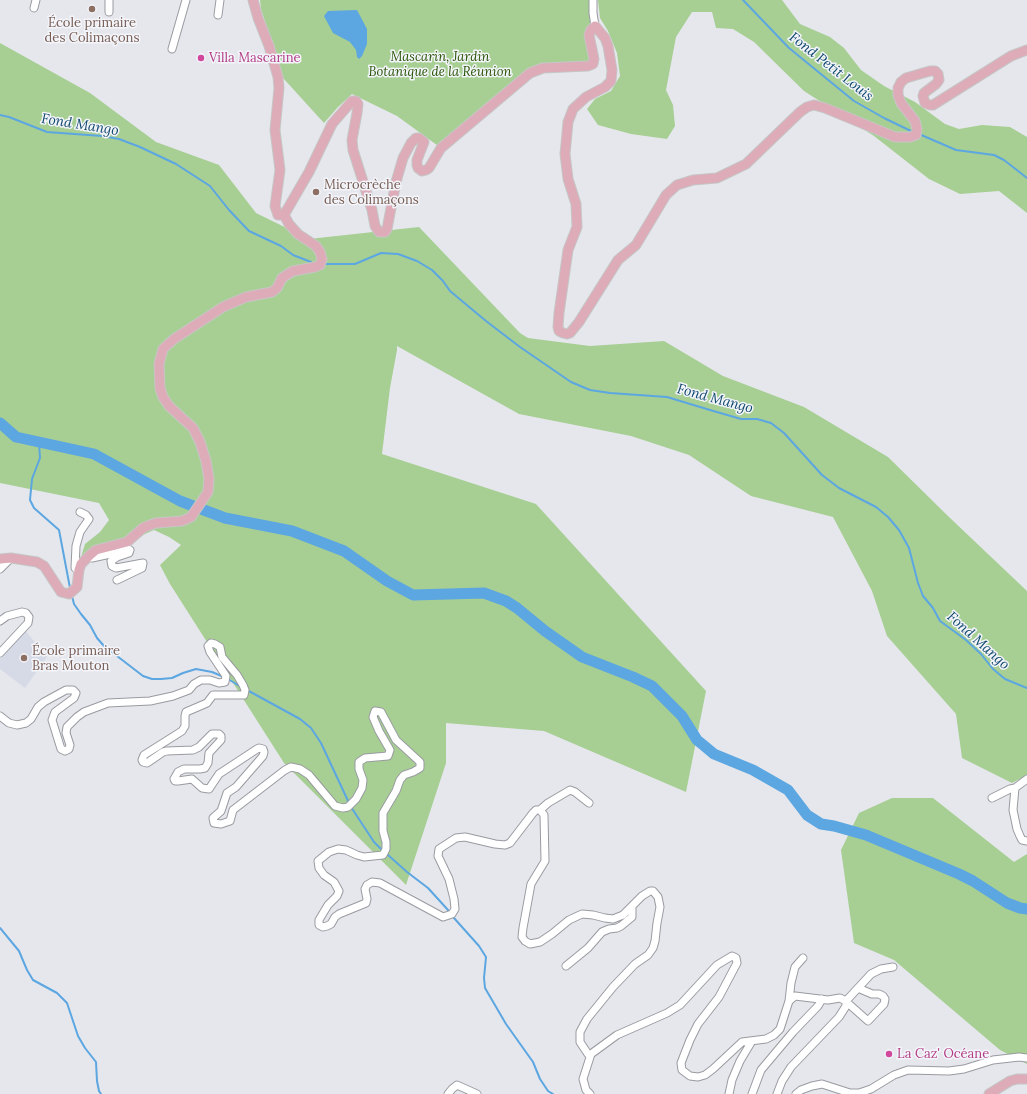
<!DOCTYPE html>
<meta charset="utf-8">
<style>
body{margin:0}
canvas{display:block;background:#e5e7ec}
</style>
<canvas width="1027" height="1094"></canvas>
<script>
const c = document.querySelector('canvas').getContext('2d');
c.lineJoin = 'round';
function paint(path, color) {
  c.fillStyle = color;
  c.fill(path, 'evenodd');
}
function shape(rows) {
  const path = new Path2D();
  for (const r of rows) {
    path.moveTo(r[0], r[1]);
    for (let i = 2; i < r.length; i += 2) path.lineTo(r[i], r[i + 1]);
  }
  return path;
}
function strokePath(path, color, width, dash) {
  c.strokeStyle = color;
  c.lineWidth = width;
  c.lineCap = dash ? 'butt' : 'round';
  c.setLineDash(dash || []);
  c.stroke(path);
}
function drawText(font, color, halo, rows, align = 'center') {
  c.font = font + ' Lora,serif';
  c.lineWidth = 3;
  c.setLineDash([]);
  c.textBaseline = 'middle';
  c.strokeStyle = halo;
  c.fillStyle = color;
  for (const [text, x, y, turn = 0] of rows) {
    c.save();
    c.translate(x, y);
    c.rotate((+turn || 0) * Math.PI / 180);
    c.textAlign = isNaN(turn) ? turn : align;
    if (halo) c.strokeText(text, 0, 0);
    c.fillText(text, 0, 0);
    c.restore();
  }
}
const built = shape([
 [24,629,47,657,25,688,0,669,0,659]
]);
const green = shape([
 [260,0,593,0,591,30,593,64,543,68,441,148,397,116,352,94,338,107,324,123,283,78,261,9],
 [598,0,782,0,800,24,830,37,844,48,861,70,884,86,915,102,945,124,959,129,982,125,1010,127,1027,137,1027,213,999,191,960,194,929,179,874,136,804,91,754,42,733,29,716,28,712,12,692,12,676,37,666,90,673,105,675,126,667,139,631,134,598,125,587,109,595,99,611,91,620,76,617,53,608,31,600,18],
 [0,43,90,93,156,142,219,165,256,213,309,239,419,227,520,333,528,338,590,346,664,341,723,376,804,407,888,457,949,517,1027,591,1027,775,1012,783,962,758,956,714,887,636,872,591,833,517,751,496,689,455,631,436,519,414,397,346,397,350,390,388,382,454,536,504,706,691,686,792,544,731,446,723,446,763,406,885,284,763,170,584,160,565,181,545,169,537,154,530,79,564,85,544,100,532,109,520,99,503,0,483],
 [892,798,933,798,1014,862,1027,854,1027,1064,1000,1050,894,960,854,943,841,850,859,813]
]);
const water = shape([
 [357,10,367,29,367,44,362,56,359,59,357,57,356,50,350,42,333,33,324,16,328,11]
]);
const stream = shape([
 [743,0,789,48,854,101,884,118,913,132],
 [0,115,9,117,47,132,102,136,119,139,140,147,176,164,210,186,229,210,249,231,281,246,293,255,311,262],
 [919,134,956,150,994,155,1004,160,1027,178],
 [324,264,355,264,381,253,398,254,417,261,432,270,443,281,450,291,486,321,520,347,571,382,590,390,610,393,667,397,710,410,741,419,757,419,771,423,784,433,822,475,839,488,876,507,888,517,899,530,909,548,918,583,923,596,933,608,940,621,966,640,981,654,993,669,1005,679,1027,688],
 [39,443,40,458,32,479,30,500,34,508,59,530,70,588],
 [72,596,74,604,81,614,90,625,97,638,104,646,143,676,152,679,161,679,172,678,183,673,196,669,212,672,224,677],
 [228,679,241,687],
 [247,690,300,719,311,728,321,743,349,803],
 [351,807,374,842,382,850],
 [388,855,407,872,428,888,448,910],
 [454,918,479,946,486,957,484,978,485,988,506,1024,533,1062,540,1079,548,1091,553,1094],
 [0,928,19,951,27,970,33,980,57,993,67,1003,78,1036,85,1048,96,1062,97,1081,99,1091,101,1094]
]);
const river = shape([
 [0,423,16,437,94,454,180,501,225,518,292,531,344,551,387,581,413,595,484,593,506,601,517,608,545,631,582,657,633,677,652,686,682,716,697,740,702,744,714,754,753,770,788,790,807,815,821,824,834,826,866,835,959,874,973,881,1007,903,1020,908,1027,909]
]);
const minor = shape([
 [593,0,593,13,595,26],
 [34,8,36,0],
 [109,12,109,0],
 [218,15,220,0],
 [172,49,186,0],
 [90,555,92,558,115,553,128,549,130,550,129,553,117,557,111,561,112,566,116,568,143,563,142,568,117,580],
 [0,569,11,558],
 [79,570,75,568,76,546,80,532,89,519,86,515,80,512],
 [0,621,7,616,22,612,26,613,29,617,28,623,0,653],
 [0,716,9,723,17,725,26,723,31,719,38,707,44,702,66,690,73,690,76,693,74,698,55,712,52,720,61,749,65,751,69,749,70,745,66,733,67,727,77,717,84,712,108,703,150,701,173,696,189,690,194,684,201,680,210,680,219,683,225,682,226,676,210,652,208,646,211,643,215,644,220,647,222,657,237,675,243,685,245,690,244,695,213,695,207,703,186,712,185,716,185,726,182,731,144,755,142,760,143,762,147,763,163,752,167,751,193,750,199,747,212,734,219,734,221,736,221,740,209,753,208,763,205,768,200,769,184,769,178,772,174,779,175,781,178,781,192,779,202,788,209,789,219,774,257,749,259,748,263,749,264,752,263,756,236,787,227,793,221,811,213,818,214,823,221,824,230,821,233,810,285,770,291,767,300,769,309,775,335,806,343,808,348,807,356,799,362,788,363,780,359,769,359,762,365,758,388,756,390,750,379,731,373,717,375,711,381,712,396,740,420,762,420,768,413,772,404,775,400,780,396,791,383,813,383,831,386,842,386,849,383,855,364,857,357,855,346,850,338,849,329,852,318,861,319,868,324,875,334,882,339,891,337,896,328,905,319,920,319,925,323,927,327,926,331,924,335,917,339,914,366,903,367,899,365,889,367,885,372,882,380,883,443,917,452,914,455,909,454,899,449,879,438,856,439,849,456,838,465,837,495,844,505,845,510,843,533,813,536,810,540,810,544,815,545,861,531,884,523,928,522,937,525,941,530,944,540,942,552,934,569,920,582,914,593,915,605,918,613,919,623,915,642,896,650,891,653,891,658,897,660,907,657,923,655,941,653,948,648,955,635,964,613,987,587,1019,580,1032,580,1042,588,1054,591,1054,617,1035,667,1013,680,1005,717,965,732,956,736,958,737,963,719,997,698,1024,690,1040,681,1063,682,1070,690,1076,698,1077,705,1075,713,1069,742,1042,766,1039,774,1035,780,1029,789,1001,795,996,828,1000,840,998,846,1001,846,1006,839,1017,791,1067,782,1081,777,1094],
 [1027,779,1015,788,1013,810,1017,829,1020,836,1022,840,1027,841],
 [992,798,1010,789,1015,788],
 [540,810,548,803,570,790,575,792,589,803],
 [566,966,588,948,602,932,609,929,617,928,621,926,632,917,632,907],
 [789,1001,791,983,795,967,803,958],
 [846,1001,871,974,881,969,893,967],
 [846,1004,850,1005,868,1021,884,1004,885,999,883,996,879,994,872,994,858,988],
 [448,1094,452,1089,457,1085,477,1094],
 [590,1094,586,1090,583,1079,591,1054],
 [729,1094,732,1080,740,1061,752,1041],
 [752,1094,761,1070,793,1032,818,1006,822,999],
 [796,1094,801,1090,812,1086,822,1084,850,1093,859,1093,871,1089,894,1075,908,1070,949,1071,964,1069,993,1060,1019,1057,1027,1058]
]);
const major = shape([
 [253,0,258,18,269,46,278,77,279,88,275,130,280,170,275,206,278,215,284,215],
 [284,215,309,172,332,124,352,101,356,101,358,104,357,113,352,140,353,150,372,210,375,226,379,232,385,232,387,229,396,182,403,158,411,143,416,138,419,138,424,142,417,160,417,165,418,168,422,171,426,170,429,168,441,148,530,73,543,68,588,66,593,64,594,59,589,35,591,30,595,26,605,38,608,46,612,70,611,81,605,87,586,97,573,109,568,122,565,154,568,179,576,204,577,227,568,250,559,313,558,327,559,331,563,333,567,334,570,333,579,322,618,260,636,245,666,195,677,185,693,180,717,178,746,164,800,112,807,107,814,105,825,108,895,137,910,137,916,135,917,129,915,121,901,103,898,95,898,88,901,82,906,78,930,71,935,71,938,74,939,80,936,84,924,93,923,96,925,103,930,105,933,105,1011,56,1027,50],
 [0,559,11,558,37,562,44,566,61,592,69,594,77,587,79,570,81,564,90,555,96,550,127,542,143,528,150,525,156,523,182,521,191,517,208,492,209,479,206,461,200,442,193,428,169,406,163,397,160,388,159,364,163,349,174,339,223,307,246,297,272,292,277,288,282,278,293,271,315,267,320,265,322,259,320,252,316,246,298,234,289,224,284,215],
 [989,1094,1010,1081,1017,1079,1027,1079]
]);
const markers = [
 [92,9,4,"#8d6e63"],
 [201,58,4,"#d1479c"],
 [316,192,4,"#8d6e63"],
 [24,658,4,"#8d6e63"],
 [889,1054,4,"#d1479c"]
];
const educationNames = [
 ["École primaire",92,23,"center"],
 ["des Colimaçons",92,38,"center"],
 ["Microcrèche",324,185],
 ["des Colimaçons",324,200],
 ["École primaire",32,651],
 ["Bras Mouton",32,666]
];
const parkNames = [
 ["Mascarin, Jardin",440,57],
 ["Botanique de la Réunion",440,72]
];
const hotelNames = [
 ["Villa Mascarine",209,58],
 ["La Caz' Océane",897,1054]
];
const waterNames = [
 ["Fond Petit Louis",831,67,38],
 ["Fond Mango",80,125,9],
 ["Fond Mango",715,399,15],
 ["Fond Mango",978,641,42]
];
paint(built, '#d5dae6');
paint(green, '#a7cf94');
paint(water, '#5ca6e1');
strokePath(stream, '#5ca6e1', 2);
strokePath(river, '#5ca6e1', 11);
strokePath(minor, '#999ba0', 9);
strokePath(major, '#c6c6c6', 11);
strokePath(minor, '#fff', 7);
strokePath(major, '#ddacb8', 9);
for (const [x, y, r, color] of markers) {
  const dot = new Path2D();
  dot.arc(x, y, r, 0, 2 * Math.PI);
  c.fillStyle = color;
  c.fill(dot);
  strokePath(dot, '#f3f5fa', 1.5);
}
drawText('13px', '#785e54', '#f3f5fa', educationNames, 'left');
drawText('italic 13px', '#295506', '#f3f5fa', parkNames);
drawText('13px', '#b23c85', '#f3f5fa', hotelNames, 'left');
drawText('italic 14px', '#0f486e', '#f3f5fa', waterNames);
</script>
